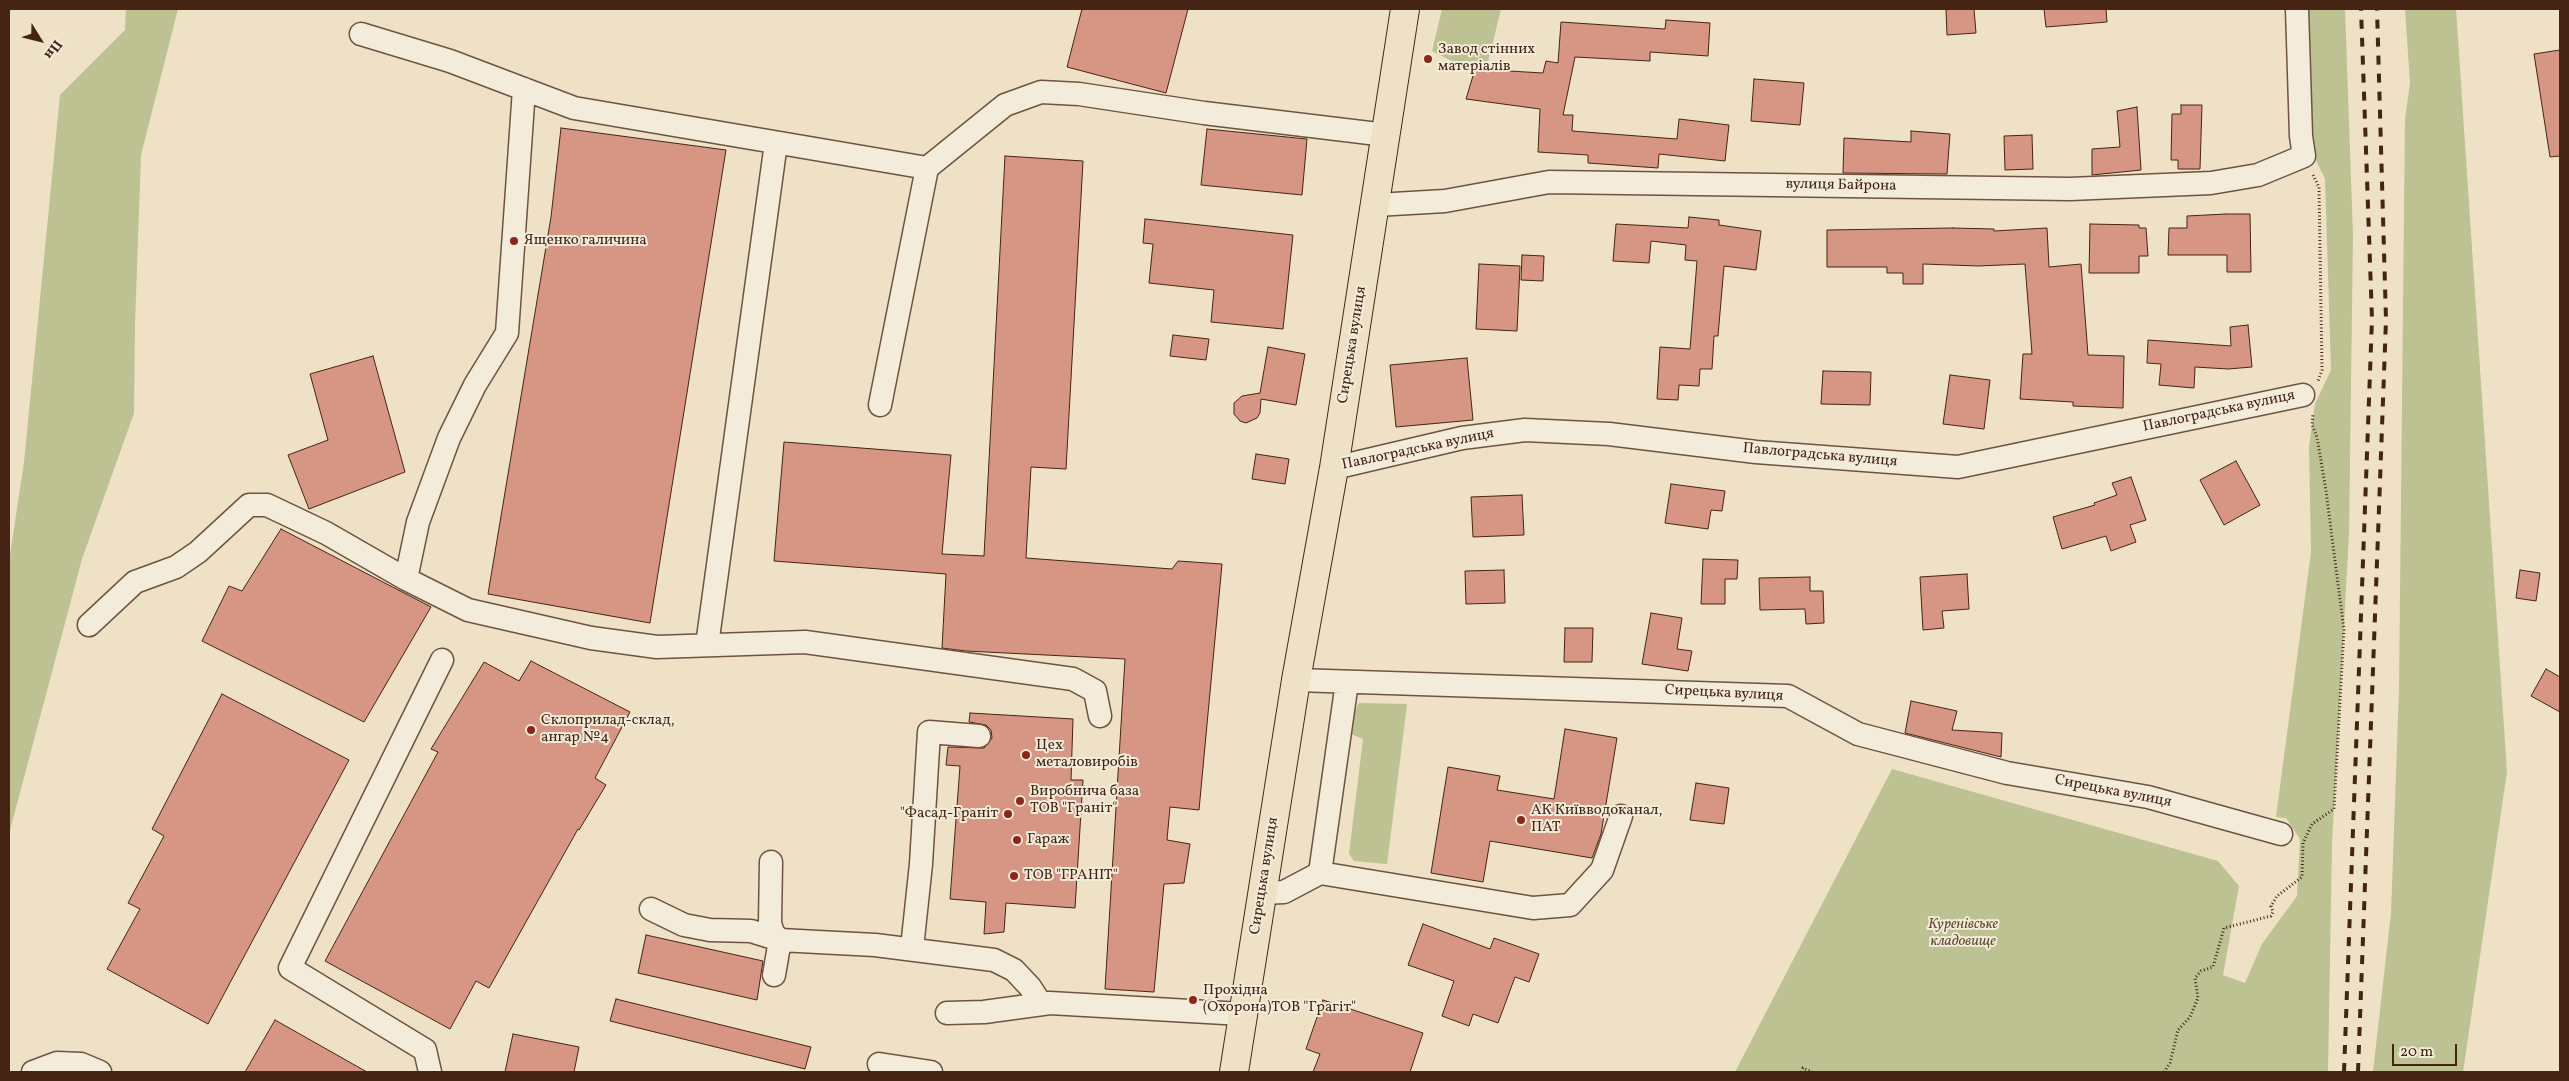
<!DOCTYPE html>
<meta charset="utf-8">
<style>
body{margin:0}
#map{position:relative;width:2569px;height:1081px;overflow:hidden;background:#eee1c6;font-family:Vollkorn,serif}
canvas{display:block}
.frame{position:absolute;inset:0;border:10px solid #452414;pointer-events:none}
.north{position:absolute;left:15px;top:15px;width:50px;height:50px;-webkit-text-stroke:4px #f4ecda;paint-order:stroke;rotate:126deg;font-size:14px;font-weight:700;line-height:20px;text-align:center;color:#452414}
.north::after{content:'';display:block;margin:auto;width:18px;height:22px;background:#452414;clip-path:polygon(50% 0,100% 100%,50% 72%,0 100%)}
.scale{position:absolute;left:2392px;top:1044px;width:65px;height:22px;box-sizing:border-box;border:2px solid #452414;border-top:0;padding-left:6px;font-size:15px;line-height:18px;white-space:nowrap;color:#452414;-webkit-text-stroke:4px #f4ecda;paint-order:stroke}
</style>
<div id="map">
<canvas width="2569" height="1081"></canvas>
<div class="frame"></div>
<div class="north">Пн</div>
<div class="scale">20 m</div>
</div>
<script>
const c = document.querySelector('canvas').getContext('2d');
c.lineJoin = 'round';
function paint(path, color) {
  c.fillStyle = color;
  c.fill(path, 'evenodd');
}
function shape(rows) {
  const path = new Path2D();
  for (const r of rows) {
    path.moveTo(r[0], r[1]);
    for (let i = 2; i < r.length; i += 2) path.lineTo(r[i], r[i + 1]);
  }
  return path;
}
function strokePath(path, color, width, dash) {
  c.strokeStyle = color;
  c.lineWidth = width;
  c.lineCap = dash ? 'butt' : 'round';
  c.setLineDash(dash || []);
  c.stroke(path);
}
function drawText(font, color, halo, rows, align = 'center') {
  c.font = font + ' Vollkorn,serif';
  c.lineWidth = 4;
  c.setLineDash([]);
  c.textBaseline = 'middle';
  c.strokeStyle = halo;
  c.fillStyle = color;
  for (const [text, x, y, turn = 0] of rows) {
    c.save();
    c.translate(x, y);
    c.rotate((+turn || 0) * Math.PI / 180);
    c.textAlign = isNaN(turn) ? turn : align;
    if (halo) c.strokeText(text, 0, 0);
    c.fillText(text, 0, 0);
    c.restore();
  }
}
const green = shape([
 [126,9,178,9,141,155,135,324,134,413,82,559,9,834,9,562,24,462,60,95,125,30],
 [1442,9,1501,9,1488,62,1452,61,1432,51],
 [2306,9,2345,9,2353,235,2349,534,2332,843,2328,1072,1735,1072,1892,769,2218,861,2239,886,2223,975,2245,983,2262,944,2297,896,2300,839,2286,818,2276,817,2311,552,2309,447,2315,404,2331,370,2325,179,2311,150],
 [2405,9,2456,9,2507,772,2463,1072,2373,1072,2391,913,2399,689,2405,119,2410,83],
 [1359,703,1407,704,1387,864,1354,861,1349,854,1363,739,1351,734,1355,711]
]);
const building = shape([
 [1082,9,1188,9,1166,93,1067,67,1082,9],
 [1946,9,1974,9,1976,33,1947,35,1946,9],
 [2044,9,2106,9,2107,22,2046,27,2044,9],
 [1666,20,1710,23,1708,56,1650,52,1650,61,1575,57,1563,115,1573,115,1572,131,1677,139,1679,119,1729,125,1725,161,1659,154,1658,168,1588,163,1588,155,1538,152,1540,109,1466,99,1475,69,1543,73,1546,61,1558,63,1561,22,1665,29,1666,20],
 [2560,50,2560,156,2550,157,2534,54,2560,50],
 [1754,79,1804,83,1800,125,1751,121,1754,79],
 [2181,105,2202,105,2200,169,2178,169,2178,160,2171,160,2172,114,2181,114,2181,105],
 [2137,107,2141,170,2092,175,2092,149,2120,147,2117,111,2137,107],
 [561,128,726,150,650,623,488,594,551,217,561,128],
 [1207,129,1307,139,1302,195,1201,185,1207,129],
 [1911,131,1950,134,1947,174,1843,173,1844,138,1911,142,1911,131],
 [2032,135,2033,169,2005,170,2004,136,2032,135],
 [1005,156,1083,161,1066,469,1031,467,1026,558,1172,569,1178,561,1222,564,1199,810,1170,807,1167,840,1190,844,1184,883,1164,884,1154,992,1105,989,1125,659,966,651,942,648,946,574,774,561,784,442,951,455,942,554,984,556,1005,156],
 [2226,214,2250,214,2251,272,2227,272,2227,255,2168,255,2169,228,2187,228,2187,216,2226,214],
 [1689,217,1719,220,1719,225,1761,231,1756,270,1724,266,1718,336,1714,336,1712,369,1700,369,1699,386,1679,385,1678,400,1657,399,1660,347,1690,349,1697,261,1685,260,1686,245,1651,241,1649,263,1613,261,1616,224,1688,228,1689,217],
 [1145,219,1293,235,1283,329,1211,322,1214,290,1149,283,1153,244,1143,243,1145,219],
 [2090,224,2139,225,2139,228,2146,228,2148,256,2139,256,2139,273,2089,273,2090,224],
 [1953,228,1994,229,1994,231,2047,228,2049,267,2081,264,2088,355,2124,356,2123,408,2073,406,2073,402,2020,399,2023,354,2032,354,2025,264,1978,266,1923,264,1923,284,1903,284,1903,273,1887,273,1887,267,1827,267,1827,230,1953,228],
 [1522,255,1544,256,1543,281,1521,280,1522,255],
 [1479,264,1520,266,1517,331,1476,329,1479,264],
 [2248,325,2252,367,2228,369,2195,367,2194,388,2159,385,2161,364,2147,363,2148,340,2231,346,2230,327,2248,325],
 [1173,335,1209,339,1206,360,1170,356,1173,335],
 [1268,347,1305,354,1296,405,1261,399,1260,413,1257,418,1246,423,1240,421,1234,414,1234,403,1242,396,1260,393,1268,347],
 [373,356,405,472,309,509,288,455,328,440,310,374,373,356],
 [1467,358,1473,420,1396,427,1390,365,1467,358],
 [1823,371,1871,372,1870,405,1821,404,1823,371],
 [1950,375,1990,380,1984,429,1943,424,1950,375],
 [1256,454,1289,459,1285,484,1252,479,1256,454],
 [2236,461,2260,505,2224,525,2200,480,2236,461],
 [2131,477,2146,520,2130,525,2136,542,2111,551,2106,536,2062,549,2053,517,2095,505,2094,503,2117,495,2112,483,2131,477],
 [1671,484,1725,491,1722,511,1711,510,1708,529,1665,523,1671,484],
 [1522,495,1524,535,1473,537,1471,497,1522,495],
 [281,529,431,607,364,722,202,641,229,586,242,591,281,529],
 [1703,559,1738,560,1737,579,1725,579,1725,604,1701,604,1703,559],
 [1504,570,1505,603,1466,604,1465,571,1504,570],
 [2520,570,2540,573,2536,601,2516,598,2520,570],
 [1967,574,1969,609,1942,611,1944,628,1923,630,1920,577,1967,574],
 [1810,577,1810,591,1823,591,1824,623,1806,624,1805,609,1760,610,1759,578,1810,577],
 [1651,613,1682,618,1677,649,1692,651,1688,671,1642,664,1651,613],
 [1565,628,1593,628,1592,662,1564,662,1565,628],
 [531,661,630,712,595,778,606,785,579,830,578,829,489,988,476,981,450,1029,325,961,438,752,431,749,484,662,519,681,531,661],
 [2546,669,2560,677,2560,712,2531,696,2546,669],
 [222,694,349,760,208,1024,107,969,140,909,128,903,164,836,152,829,222,694],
 [1911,701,1957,711,1952,730,2002,733,2001,757,1905,733,1911,701],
 [970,713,1073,719,1071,780,1083,780,1075,908,1006,903,1004,932,984,934,986,902,950,899,960,766,946,765,948,747,984,748,992,738,991,730,986,725,969,722,970,713],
 [1565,729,1617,738,1601,834,1592,858,1490,841,1483,882,1431,873,1448,767,1500,776,1497,790,1554,799,1565,729],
 [1696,783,1729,788,1724,824,1690,820,1696,783],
 [1423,924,1490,949,1494,938,1539,954,1529,982,1515,977,1498,1023,1473,1014,1469,1026,1442,1016,1454,981,1408,965,1423,924],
 [646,935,763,961,757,1000,638,973,646,935],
 [616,999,811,1047,805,1069,610,1021,616,999],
 [1323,1000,1423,1033,1410,1072,1313,1072,1320,1054,1306,1049,1323,1000],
 [275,1020,367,1072,245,1072,275,1020],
 [513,1034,579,1047,574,1072,505,1072,513,1034]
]);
const path = shape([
 [2313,175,2319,187,2322,370,2318,381],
 [1801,1072,1803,1068,1812,1072],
 [2164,1072,2170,1063,2178,1030,2190,1017,2198,998,2195,978,2201,971,2213,967,2224,928,2271,916,2273,912,2271,906,2277,896,2302,877,2303,843,2312,824,2334,809,2344,630,2326,491,2317,437,2312,425,2313,414]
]);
const minor = shape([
 [361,34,450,61,574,108,927,168,1005,105,1041,92,1079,94,1204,113,1386,135],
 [1376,205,1445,201,1549,182,2070,189,2211,183,2258,175,2304,156,2301,136,2297,9],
 [880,405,927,168],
 [1334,468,1462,438,1525,430,1609,434,1756,452,1958,467,2303,395],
 [406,579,418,522,449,438,475,385,507,333,524,89],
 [89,625,135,582,176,567,198,552,249,505,267,505,326,533,406,579,468,610,591,638,657,647,805,642,1073,679,1095,691,1100,716],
 [707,645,776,143],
 [1296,680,1788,696,1858,734,2007,773,2148,797,2281,834],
 [771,862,770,923,773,933,780,940,774,975],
 [1320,873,1347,682],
 [1262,893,1284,892,1320,873,1533,908,1570,905,1602,870,1621,816],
 [651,909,684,925,710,930,751,931,780,940,875,945,994,960,1014,970,1030,987,1041,1004],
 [912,948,921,864,929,732,979,736],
 [947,1013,984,1012,1050,1003,1242,1014],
 [879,1064,931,1072],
 [33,1072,57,1063,81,1064,100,1072],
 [430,1072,425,1050,290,968,442,660]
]);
const major = shape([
 [1234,1072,1296,680,1334,468,1405,9]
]);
const rail = shape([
 [2344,1072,2372,319,2361,9],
 [2358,1072,2386,320,2377,9]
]);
const markers = [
 [1428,59,5,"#8f2418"],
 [514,241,5,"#8f2418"],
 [531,730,5,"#8f2418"],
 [1026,755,5,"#8f2418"],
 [1020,801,5,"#8f2418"],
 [1008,814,5,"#8f2418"],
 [1521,820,5,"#8f2418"],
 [1017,840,5,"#8f2418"],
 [1014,876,5,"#8f2418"],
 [1193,1000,5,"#8f2418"]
];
const poiNames = [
 ["Завод стінних",1438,50],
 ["матеріалів",1438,67],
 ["Ященко галичина",524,241],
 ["Склоприлад-склад,",541,721],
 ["ангар №4",541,738],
 ["Цех",1036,746],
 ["металовиробів",1036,763],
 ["Виробнича база",1030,792],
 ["ТОВ \"Граніт\"",1030,809],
 ["АК Київводоканал,",1531,811],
 ["ПАТ",1531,828],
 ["\"Фасад-Граніт",998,814,"right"],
 ["Гараж",1027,840],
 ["ТОВ \"ГРАНІТ\"",1024,876],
 ["Прохідна",1203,991],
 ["(Охорона)ТОВ \"Грагіт\"",1203,1008]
];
const streetNames = [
 ["вулиця Байрона",1841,186,1],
 ["Сирецька вулиця",1353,345,-81],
 ["Павлоградська вулиця",2219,412,-12],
 ["Павлоградська вулиця",1418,450,-12],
 ["Павлоградська вулиця",1820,456,5],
 ["Сирецька вулиця",1724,694,3],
 ["Сирецька вулиця",2113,792,11],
 ["Сирецька вулиця",1265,876,-81]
];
const parkNames = [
 ["Куренівське",1963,925],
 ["кладовище",1963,942]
];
paint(green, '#bcc292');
paint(building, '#d79584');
strokePath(building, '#452414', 1);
strokePath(minor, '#6f5340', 25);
strokePath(major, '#452414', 30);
strokePath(path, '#452414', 3, [1, 2.5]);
strokePath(minor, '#f4ecda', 22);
strokePath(major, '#eee1c6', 28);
strokePath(rail, '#452414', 4, [9, 9]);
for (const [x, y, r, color] of markers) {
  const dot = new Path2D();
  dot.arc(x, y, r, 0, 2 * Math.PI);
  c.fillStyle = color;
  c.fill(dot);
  strokePath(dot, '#f4ecda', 2);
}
drawText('15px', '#452414', '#f4ecda', poiNames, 'left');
drawText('15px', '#452414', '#f4ecda', streetNames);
drawText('italic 15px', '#634c34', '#f4ecda', parkNames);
</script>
